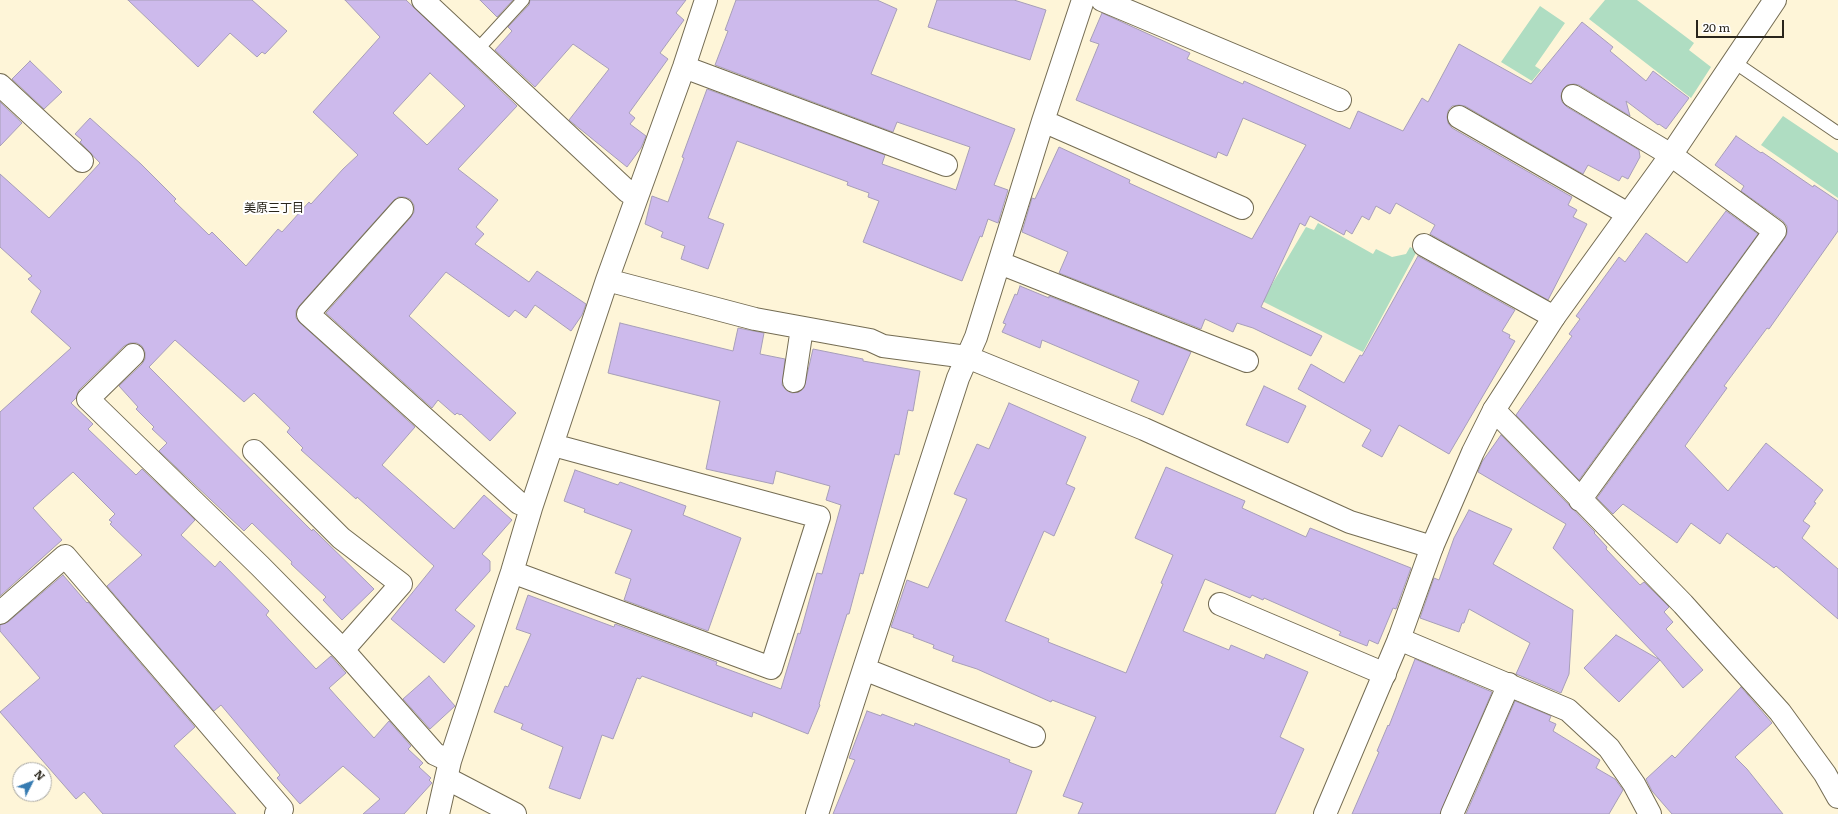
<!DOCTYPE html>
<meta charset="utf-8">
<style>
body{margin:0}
#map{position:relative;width:1838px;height:814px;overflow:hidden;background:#fef5d8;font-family:Literata,serif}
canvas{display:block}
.north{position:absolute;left:12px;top:762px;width:40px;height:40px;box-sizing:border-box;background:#fff;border:1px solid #a9a8a4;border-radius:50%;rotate:48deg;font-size:11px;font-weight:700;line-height:16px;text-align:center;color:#29251b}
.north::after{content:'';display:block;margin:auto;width:14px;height:18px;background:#367bb1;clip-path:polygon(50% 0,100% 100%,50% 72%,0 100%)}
.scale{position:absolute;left:1696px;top:20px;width:88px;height:18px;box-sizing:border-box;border:2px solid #29251b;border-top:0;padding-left:5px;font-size:12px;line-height:14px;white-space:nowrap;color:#29251b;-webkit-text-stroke:3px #fff;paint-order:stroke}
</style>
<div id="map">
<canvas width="1838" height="814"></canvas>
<div class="north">N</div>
<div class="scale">20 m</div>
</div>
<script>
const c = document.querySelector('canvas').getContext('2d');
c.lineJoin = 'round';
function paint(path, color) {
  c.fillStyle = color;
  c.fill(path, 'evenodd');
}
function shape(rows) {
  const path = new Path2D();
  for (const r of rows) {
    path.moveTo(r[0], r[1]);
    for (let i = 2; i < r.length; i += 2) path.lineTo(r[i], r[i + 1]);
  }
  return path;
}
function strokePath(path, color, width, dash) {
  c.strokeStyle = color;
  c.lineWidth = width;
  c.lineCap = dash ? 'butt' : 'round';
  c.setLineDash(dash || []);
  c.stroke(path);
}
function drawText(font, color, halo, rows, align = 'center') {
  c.font = font + ' Literata,"Noto Sans JP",serif';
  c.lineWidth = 4;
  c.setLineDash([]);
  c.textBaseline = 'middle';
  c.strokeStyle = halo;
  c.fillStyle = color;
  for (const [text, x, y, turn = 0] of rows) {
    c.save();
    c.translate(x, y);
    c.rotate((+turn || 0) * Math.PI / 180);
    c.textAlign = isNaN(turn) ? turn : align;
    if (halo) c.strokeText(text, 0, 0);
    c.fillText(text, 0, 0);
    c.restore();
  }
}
const green = shape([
 [1605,0,1637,0,1694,43,1689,50,1711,67,1691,98,1589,19],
 [1540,6,1565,23,1535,66,1541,70,1532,81,1501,62],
 [1783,116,1838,153,1838,198,1761,145],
 [1318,223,1373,254,1376,249,1392,257,1406,254,1410,247,1417,251,1363,352,1262,301,1306,227,1314,230]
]);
const building = shape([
 [128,0,252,0,287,31,265,54,262,52,257,57,230,33,198,67,128,0],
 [345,0,406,0,517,106,458,169,498,200,476,227,484,234,475,244,529,282,537,271,586,304,582,315,571,331,535,305,526,318,515,310,509,317,446,272,409,316,516,413,490,441,461,414,460,415,457,413,455,415,438,400,432,408,326,313,411,217,414,212,414,205,410,199,404,197,398,197,393,201,299,306,296,311,296,318,300,323,415,427,382,465,454,529,484,495,512,520,482,554,490,561,490,571,455,610,475,626,444,663,391,619,434,566,357,497,356,499,301,450,303,448,287,432,290,428,254,393,244,402,175,340,149,367,312,531,313,529,374,589,342,620,323,600,326,597,291,564,292,562,252,523,244,531,159,451,167,443,152,429,154,427,136,409,138,407,119,386,142,364,145,359,145,352,142,346,137,343,130,343,124,346,79,390,76,398,71,403,93,424,88,429,136,475,142,469,195,520,181,535,215,567,220,561,269,611,266,615,316,669,331,656,346,673,329,688,374,738,389,721,411,746,408,749,423,763,419,767,431,778,429,780,432,783,404,814,363,814,380,799,343,766,300,804,277,778,280,775,221,705,214,711,107,586,142,555,110,524,112,522,109,520,115,514,73,472,33,508,62,540,0,596,0,412,71,348,31,312,41,291,28,279,32,276,0,247,0,174,49,218,100,163,80,142,82,140,75,134,90,118,141,164,176,199,174,201,209,235,212,232,246,266,278,229,282,232,309,202,311,204,343,169,358,155,313,112,380,37,345,0],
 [430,73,465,106,427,145,393,113,430,73],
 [480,0,513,0,497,17,480,0],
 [530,0,686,0,676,13,684,20,660,53,668,59,629,113,635,118,630,124,646,136,641,148,627,167,569,120,609,69,573,44,535,87,495,50,512,31,508,27,529,5,530,0],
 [736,0,877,0,897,9,871,74,1015,129,994,185,1008,190,998,223,988,219,982,237,980,236,962,281,863,242,879,201,868,197,869,193,847,185,848,182,737,141,708,218,724,224,708,269,681,259,685,246,661,237,663,232,645,224,652,196,668,202,684,158,682,157,707,89,885,155,882,164,956,190,970,147,897,122,893,132,715,65,728,31,725,30,736,0],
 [937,0,1014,0,1046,10,1030,60,928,27,937,0],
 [1102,13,1190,53,1187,59,1243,84,1244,81,1350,129,1358,111,1403,131,1422,98,1428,102,1459,44,1531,84,1582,22,1613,47,1610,51,1646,81,1653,71,1689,98,1666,129,1659,124,1658,125,1626,101,1630,116,1579,85,1574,84,1567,85,1563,89,1561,96,1562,102,1567,107,1639,150,1640,157,1628,179,1622,176,1619,181,1588,165,1583,174,1465,106,1459,105,1452,106,1448,111,1447,117,1448,123,1452,128,1572,197,1568,205,1577,210,1573,217,1587,224,1548,300,1430,234,1435,225,1396,203,1390,214,1376,206,1369,220,1362,216,1352,234,1346,230,1344,235,1310,216,1305,226,1300,223,1261,307,1322,336,1311,356,1253,328,1237,323,1233,332,1205,319,1201,329,1059,273,1068,252,1022,232,1032,198,1035,199,1059,147,1130,180,1129,183,1252,239,1306,145,1243,118,1227,156,1218,152,1216,158,1076,100,1099,44,1090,41,1102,13],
 [30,61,62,92,44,109,12,79,30,61],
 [0,102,22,123,0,146,0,102],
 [1736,136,1761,153,1762,152,1813,187,1814,185,1838,201,1838,231,1769,329,1767,328,1724,386,1727,388,1685,446,1728,491,1766,443,1823,490,1814,502,1816,503,1803,521,1810,526,1802,538,1838,569,1838,619,1776,566,1774,568,1727,533,1720,544,1691,523,1677,543,1623,504,1613,514,1597,498,1785,238,1787,233,1787,226,1783,221,1741,191,1744,186,1715,165,1736,136],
 [1726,211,1758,234,1579,480,1516,415,1572,336,1569,334,1580,319,1576,316,1619,257,1625,262,1646,233,1687,263,1726,211],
 [1418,256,1515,310,1502,331,1510,335,1509,338,1515,341,1449,454,1399,425,1382,457,1362,446,1371,430,1298,389,1311,364,1344,383,1360,355,1362,356,1418,256],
 [1020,286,1049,298,1049,296,1191,352,1163,415,1131,401,1139,381,1042,340,1040,348,1002,332,1006,324,1003,323,1015,294,1017,295,1020,286],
 [620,323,733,351,738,328,764,333,760,354,785,359,782,385,786,390,792,393,799,392,804,388,813,349,863,359,863,361,920,371,913,411,908,410,899,455,895,454,863,574,860,573,849,614,847,614,819,704,820,705,808,734,753,712,752,717,642,676,640,679,637,678,613,739,602,735,580,799,549,788,563,747,521,729,523,724,494,712,505,686,508,687,531,634,516,629,528,595,614,627,615,624,699,655,717,662,716,665,781,689,798,633,800,634,817,573,822,574,841,505,826,500,830,486,776,471,773,484,706,469,720,401,608,373,620,323],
 [1264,386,1306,406,1288,443,1246,425,1264,386],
 [1009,403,1086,437,1066,484,1075,488,1054,536,1044,531,1005,621,1049,639,1048,642,1126,673,1163,584,1161,583,1173,555,1135,538,1166,467,1245,501,1242,508,1306,537,1310,528,1411,568,1396,609,1393,608,1378,644,1369,640,1367,646,1339,635,1341,632,1264,598,1263,600,1252,595,1250,598,1205,579,1183,631,1229,650,1231,645,1264,659,1266,654,1308,672,1280,737,1304,749,1275,814,1078,814,1083,803,1063,796,1096,717,1052,700,1051,702,977,669,952,661,954,656,933,648,934,645,913,637,914,635,891,627,907,580,928,588,967,499,954,494,977,444,989,449,1009,403],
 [1501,435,1595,532,1594,533,1607,547,1606,549,1640,585,1644,582,1669,607,1664,612,1673,622,1666,629,1703,670,1683,688,1660,660,1553,548,1566,524,1478,472,1482,462,1501,435],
 [575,470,618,485,620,482,686,506,683,515,741,538,708,631,624,600,631,579,615,573,632,530,584,512,585,509,564,501,575,470],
 [1469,510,1512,529,1493,564,1573,610,1569,674,1561,693,1516,674,1530,643,1469,609,1464,623,1462,623,1459,632,1420,618,1434,578,1439,580,1454,538,1469,510],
 [63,575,87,603,88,602,195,727,174,746,236,814,103,814,84,792,76,799,0,712,40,678,0,631,0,625,8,622,63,575],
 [1616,635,1660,660,1619,702,1584,668,1616,635],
 [1415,659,1492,692,1440,814,1352,814,1379,752,1377,751,1388,725,1389,726,1415,659],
 [429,676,455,706,430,729,403,699,429,676],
 [1741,687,1772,723,1735,757,1747,769,1783,814,1672,814,1652,791,1646,779,1672,755,1675,758,1741,687],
 [1515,701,1551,716,1549,721,1556,724,1553,731,1600,760,1596,768,1615,779,1623,790,1609,814,1466,814,1515,701],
 [867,711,881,716,882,714,914,726,915,723,1010,760,1009,762,1032,771,1016,814,833,814,855,760,849,758,867,711]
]);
const lane = shape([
 [477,50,523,0],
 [1734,62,1838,133]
]);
const street = shape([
 [423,0,627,191,636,197],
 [1102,0,1340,100],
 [684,67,946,165],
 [0,85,82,161],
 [1573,96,1671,155,1775,231,1580,500],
 [1459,117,1628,214],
 [1043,121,1242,208],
 [402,209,308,314,519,503,531,508],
 [1424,245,1554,317],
 [1000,263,1247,361],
 [607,280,755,319,870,340,883,346,967,357,1144,429,1350,522,1432,547],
 [133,355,88,399,260,566,343,650,435,754,450,761],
 [794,381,802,328],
 [1494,410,1683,604,1780,712,1825,774,1838,797],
 [254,451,341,538,401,584,343,650],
 [512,572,771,668,819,517,553,445],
 [1220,604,1385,674],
 [0,613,65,556,282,809,276,814],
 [1399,639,1568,710,1609,748,1634,784,1650,814],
 [864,669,1034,736],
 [446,778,515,814],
 [438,814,450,761,512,572,531,508,607,280,684,67,706,0],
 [817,814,958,378,976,337,1043,121,1083,0],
 [1452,814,1509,684]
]);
const secondary = shape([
 [1325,814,1399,639,1432,547,1473,452,1494,410,1554,317,1671,155,1775,0]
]);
const neighbourhoodNames = [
 ["美原三丁目",274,208]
];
paint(green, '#afddc2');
paint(building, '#cdbaec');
strokePath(building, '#a79eb8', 1);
strokePath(lane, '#746c53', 14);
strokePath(street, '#746c53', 24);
strokePath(secondary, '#746c53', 24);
strokePath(lane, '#fff', 12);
strokePath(street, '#fff', 22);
strokePath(secondary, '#fff', 22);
drawText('12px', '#29251b', '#fff', neighbourhoodNames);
</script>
